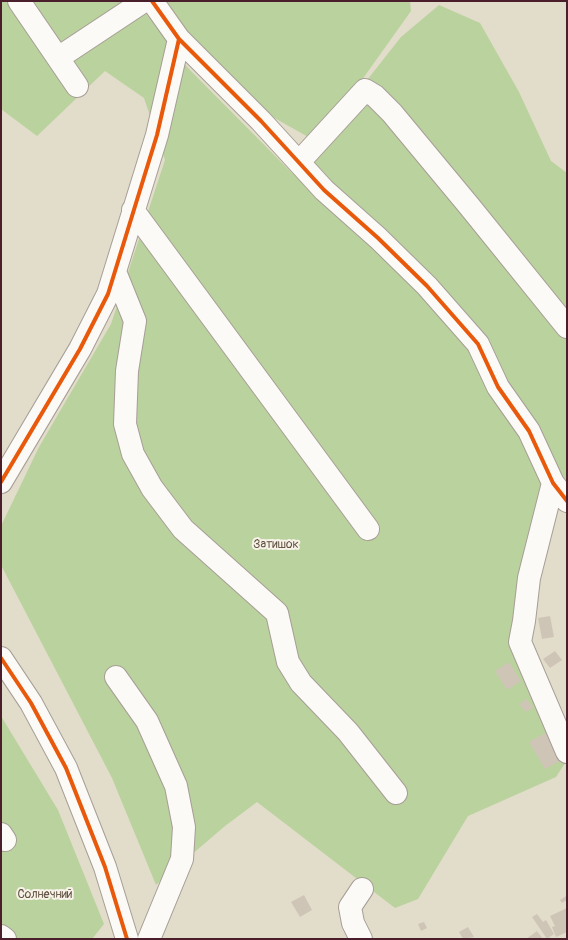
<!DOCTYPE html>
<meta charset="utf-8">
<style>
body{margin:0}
#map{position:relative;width:568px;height:940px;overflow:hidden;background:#e2dcca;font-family:Pangolin,sans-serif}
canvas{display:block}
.frame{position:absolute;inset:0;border:2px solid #4a1f2b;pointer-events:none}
</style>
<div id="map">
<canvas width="568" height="940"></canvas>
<div class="frame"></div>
</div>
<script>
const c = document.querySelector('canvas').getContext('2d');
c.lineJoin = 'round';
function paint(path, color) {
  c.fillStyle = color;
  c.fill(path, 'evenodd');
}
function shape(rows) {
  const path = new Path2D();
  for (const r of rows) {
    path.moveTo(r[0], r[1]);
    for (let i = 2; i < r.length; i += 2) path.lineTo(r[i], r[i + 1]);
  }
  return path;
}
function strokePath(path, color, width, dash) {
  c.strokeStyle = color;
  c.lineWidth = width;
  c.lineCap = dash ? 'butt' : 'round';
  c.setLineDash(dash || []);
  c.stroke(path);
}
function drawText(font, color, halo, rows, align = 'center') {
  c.font = font + ' Pangolin,sans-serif';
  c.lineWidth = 4;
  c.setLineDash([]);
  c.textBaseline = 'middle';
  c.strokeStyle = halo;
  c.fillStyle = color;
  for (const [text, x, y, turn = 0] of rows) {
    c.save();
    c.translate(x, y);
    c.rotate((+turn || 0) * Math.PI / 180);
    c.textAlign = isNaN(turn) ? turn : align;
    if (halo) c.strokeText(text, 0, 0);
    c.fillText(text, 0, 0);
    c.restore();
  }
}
const green = shape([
 [1,1,136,1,188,68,293,174,401,37,439,5,480,23,519,92,551,161,567,173,567,481,541,512,516,642,567,760,556,777,468,816,418,899,395,908,257,802,225,826,156,885,112,778,1,565,1,526,39,447,111,324,165,160,144,98,105,71,37,136,1,109],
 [163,1,410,1,411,11,364,77,310,138,271,116,184,31],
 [1,716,58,810,104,924,92,939,1,939]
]);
const building = shape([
 [550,616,554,637,542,639,538,618],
 [555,651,562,660,550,668,543,659],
 [509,662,521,681,507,690,495,671],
 [527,699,533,708,526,712,519,704],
 [551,730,558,746,553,749,560,761,545,769,529,742],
 [304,895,312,910,300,917,291,902],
 [566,896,567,900,562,903,560,900],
 [567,908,567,932,556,937,552,927,555,926,550,916],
 [537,914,543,922,546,920,554,934,547,939,532,917],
 [424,922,427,928,421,931,418,924],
 [468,927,474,937,463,939,459,932],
 [537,931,543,939,526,939]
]);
const minor = shape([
 [19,1,77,86],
 [152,1,179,39,261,121,324,190,378,238,427,286,478,344,498,387,529,431,553,483,567,501],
 [58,58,144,1],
 [299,162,365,90,375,96,392,113,470,207,567,327],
 [133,210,368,529],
 [116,274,135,321,127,371,125,424,133,454,152,488,183,529,277,613,288,662,301,683,348,732,396,793],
 [1,482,80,349,108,294,157,135,179,39],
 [553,483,529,578,524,621,520,642,567,752],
 [1,658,31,703,66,768,105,867,127,939],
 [116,677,147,721,176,786,184,827,182,859,149,939],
 [1,834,5,840],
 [1,936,5,939],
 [361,939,353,923,350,907,362,889]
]);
const cycleway = shape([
 [152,1,179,39,261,121,324,190,378,238,427,286,478,344,498,387,529,431,553,483,567,501],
 [1,482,80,349,108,294,157,135,179,39],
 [1,658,31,703,66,768,105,867,127,939]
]);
const parkNames = [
 ["Затишок",276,545],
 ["Солнечний",45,895]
];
paint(green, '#bad29d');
paint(building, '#cfc5b7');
strokePath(minor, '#a79e96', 24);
strokePath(minor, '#fbfaf7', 22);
strokePath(cycleway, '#e8590c', 4);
drawText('12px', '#625242', '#f7f3e8', parkNames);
</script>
